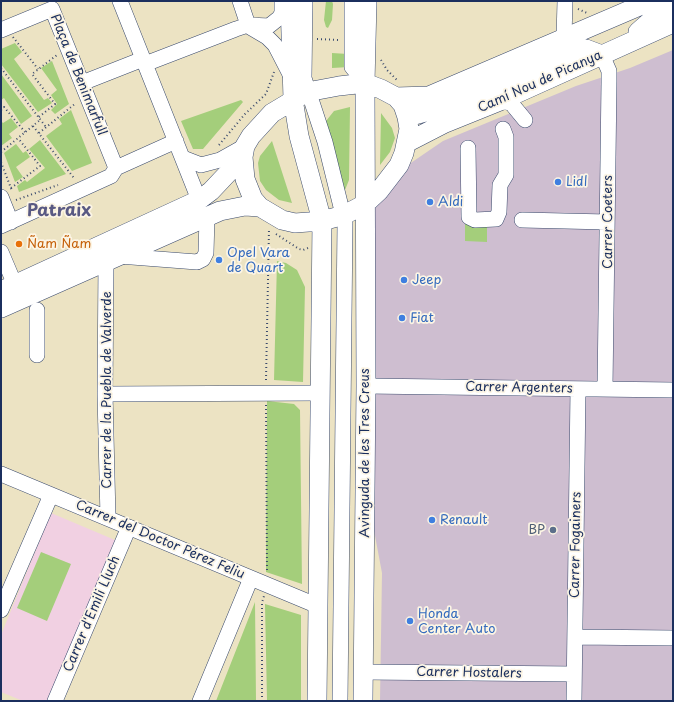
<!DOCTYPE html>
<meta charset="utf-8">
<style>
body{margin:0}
#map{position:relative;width:674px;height:702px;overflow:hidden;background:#ece3c3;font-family:"Playpen Sans",sans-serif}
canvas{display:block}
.frame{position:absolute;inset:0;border:2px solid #1b2f5e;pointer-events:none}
</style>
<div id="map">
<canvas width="674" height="702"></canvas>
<div class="frame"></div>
</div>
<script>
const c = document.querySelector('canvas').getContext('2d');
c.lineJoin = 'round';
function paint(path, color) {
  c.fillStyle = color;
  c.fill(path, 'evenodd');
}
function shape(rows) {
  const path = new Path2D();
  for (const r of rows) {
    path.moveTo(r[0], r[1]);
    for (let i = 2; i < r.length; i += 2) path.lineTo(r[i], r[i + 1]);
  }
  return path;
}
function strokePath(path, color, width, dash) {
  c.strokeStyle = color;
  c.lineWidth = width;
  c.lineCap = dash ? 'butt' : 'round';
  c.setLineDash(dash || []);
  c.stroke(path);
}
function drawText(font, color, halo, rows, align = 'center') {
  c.font = font + ' "Playpen Sans",sans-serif';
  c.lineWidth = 3.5;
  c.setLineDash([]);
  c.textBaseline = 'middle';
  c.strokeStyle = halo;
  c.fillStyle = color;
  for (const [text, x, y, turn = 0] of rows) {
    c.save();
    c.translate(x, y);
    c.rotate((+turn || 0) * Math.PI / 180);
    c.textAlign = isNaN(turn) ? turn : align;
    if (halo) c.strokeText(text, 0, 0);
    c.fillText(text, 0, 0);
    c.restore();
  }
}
const built = shape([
 [51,513,115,540,48,701,23,701,1,692,1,635]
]);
const industrial = shape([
 [673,50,673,701,380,701,382,573,360,456,367,208,399,171,443,141,576,86,630,68]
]);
const green = shape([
 [326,1,332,1,333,4,332,20,328,28,326,27,324,20],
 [15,43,22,52,14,59,44,100,48,98,52,103,38,112,1,64,1,49],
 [332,53,348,54,349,67,332,68],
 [52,61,69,104,55,114,51,110,57,104,51,95,57,90,41,68],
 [1,74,32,116,21,124,4,98,1,100],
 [241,100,243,102,203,149,193,149,181,121],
 [350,107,349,180,345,190,343,189,326,121,334,111],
 [71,110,92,163,72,171,46,136,62,124,59,119],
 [381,113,392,128,395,138,390,152,380,165],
 [11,118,18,127,9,134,12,138,1,146,1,121,3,123],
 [40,140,66,174,19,192,17,186,25,180,27,182,45,168,29,149],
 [272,141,292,203,279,200,266,190,260,181,258,163,260,156],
 [16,144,23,153,26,151,30,157,16,167,23,177,15,182,4,153],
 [465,214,487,224,487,242,465,241],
 [277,261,286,263,297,270,305,287,303,382,274,380],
 [267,401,294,404,300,410,302,584,266,572],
 [41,552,71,564,47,621,17,608],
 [255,602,256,701,216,701],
 [265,604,301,615,301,701,267,701]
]);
const path = shape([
 [578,9,587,13],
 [13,37,38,69],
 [317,39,339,40],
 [381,60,387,70,398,81],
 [1,68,46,127],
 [1,110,4,107,25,132],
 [39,117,55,104,32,74,57,55],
 [33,126,74,178],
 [39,133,76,103],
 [219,145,245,114,266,94,274,72],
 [1,152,40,120],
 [1,162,12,191],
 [11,188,40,166,18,138],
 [16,200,58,185],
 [276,234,299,249,303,250,308,248],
 [266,380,269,229],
 [266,405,267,572],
 [262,701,262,603,264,596]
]);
const minor = shape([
 [120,1,199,200],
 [240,1,248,25],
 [305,1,304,78,325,142,345,223,340,701],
 [352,1,352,67,365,83],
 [250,27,267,37,275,45,292,78],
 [1,30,52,9,116,168],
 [564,38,565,1],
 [602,55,609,71,609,82,605,389],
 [145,64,236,29,248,25,269,26,279,18,282,13,282,1],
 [82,83,143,59],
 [500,101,511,103,525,120],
 [468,148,469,217,475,220,496,219,499,212,500,185,506,175,506,137,503,129],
 [183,158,201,165,220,160,245,146],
 [1,197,11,222],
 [522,220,607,222],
 [1,226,111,176,116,168,176,141],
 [1,252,15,285],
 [119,256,197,262,203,259,206,253,207,217],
 [106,261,105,394,108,518],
 [37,355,37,310],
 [366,386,673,390],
 [105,394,321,393],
 [1,474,318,606],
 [1,610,51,495],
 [575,637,673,638],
 [364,672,574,674],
 [55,701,129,527],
 [200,701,251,578],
 [574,701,578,389]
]);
const major = shape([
 [290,1,293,99,299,136,322,221,317,701],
 [638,32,663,10,673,6],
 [365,83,381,89,396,97,403,105,407,117,409,129,404,153,399,165,379,191,365,204,344,215,322,221,295,223,282,220,260,207,253,199,245,179,243,157,245,146,251,136,272,113,307,92,339,86,365,83],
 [396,97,429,96,651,1],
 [407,117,436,109,579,50,586,49,602,55],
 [408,142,443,124,500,101,673,23],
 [1,291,199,200,211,191,243,157],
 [1,308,220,211,245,206,260,207],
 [363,701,366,386,365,83,367,1]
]);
const markers = [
 [558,182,4,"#3f7fe0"],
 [430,202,4,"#3f7fe0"],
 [19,244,4,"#e8710a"],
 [219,260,4,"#3f7fe0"],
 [404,280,4,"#3f7fe0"],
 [402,318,4,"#3f7fe0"],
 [432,520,4,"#3f7fe0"],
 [553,530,4,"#5c6f8a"],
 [410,621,4,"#3f7fe0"]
];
const streetNames = [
 ["Plaça de Benimarfull",78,75,68],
 ["Camí Nou de Picanya",540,82,-24],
 ["Carrer Coeters",608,222,-90],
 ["Carrer Argenters",519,388,1],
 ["Carrer de la Puebla de Valverde",107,390,-90],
 ["Avinguda de les Tres Creus",365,453,-90],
 ["Carrer del Doctor Pérez Feliu",160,540,23],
 ["Carrer Fogainers",576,545,-89],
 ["Carrer d'Emili Lluch",92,614,-67],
 ["Carrer Hostalers",469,673,1]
];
const shopNames = [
 ["Lidl",566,182],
 ["Aldi",438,202],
 ["Opel Vara",227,253],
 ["de Quart",227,268],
 ["Jeep",412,280],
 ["Fiat",410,318],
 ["Renault",440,520],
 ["Honda",418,614],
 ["Center Auto",418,629]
];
const foodNames = [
 ["Ñam Ñam",27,244]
];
const serviceNames = [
 ["BP",545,530]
];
const districtNames = [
 ["Patraix",59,211]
];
paint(built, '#f1d0e2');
paint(industrial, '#cebed0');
paint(green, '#a4ce7b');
strokePath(minor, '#3a4a6d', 16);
strokePath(major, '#3a4a6d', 20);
strokePath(path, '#3a4a6d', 2, [1, 3]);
strokePath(minor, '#fff', 15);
strokePath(major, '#fff', 19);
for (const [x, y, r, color] of markers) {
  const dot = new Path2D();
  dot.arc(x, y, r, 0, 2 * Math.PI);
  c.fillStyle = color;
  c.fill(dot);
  strokePath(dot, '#fcf5e5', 1.5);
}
drawText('13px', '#1b2f5e', '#fcf5e5', streetNames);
drawText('13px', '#366cbe', '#fcf5e5', shopNames, 'left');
drawText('13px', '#c56008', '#fcf5e5', foodNames, 'left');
drawText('13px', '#4e5e75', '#fcf5e5', serviceNames, 'right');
drawText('bold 17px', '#595983', '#fcf5e5', districtNames);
</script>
